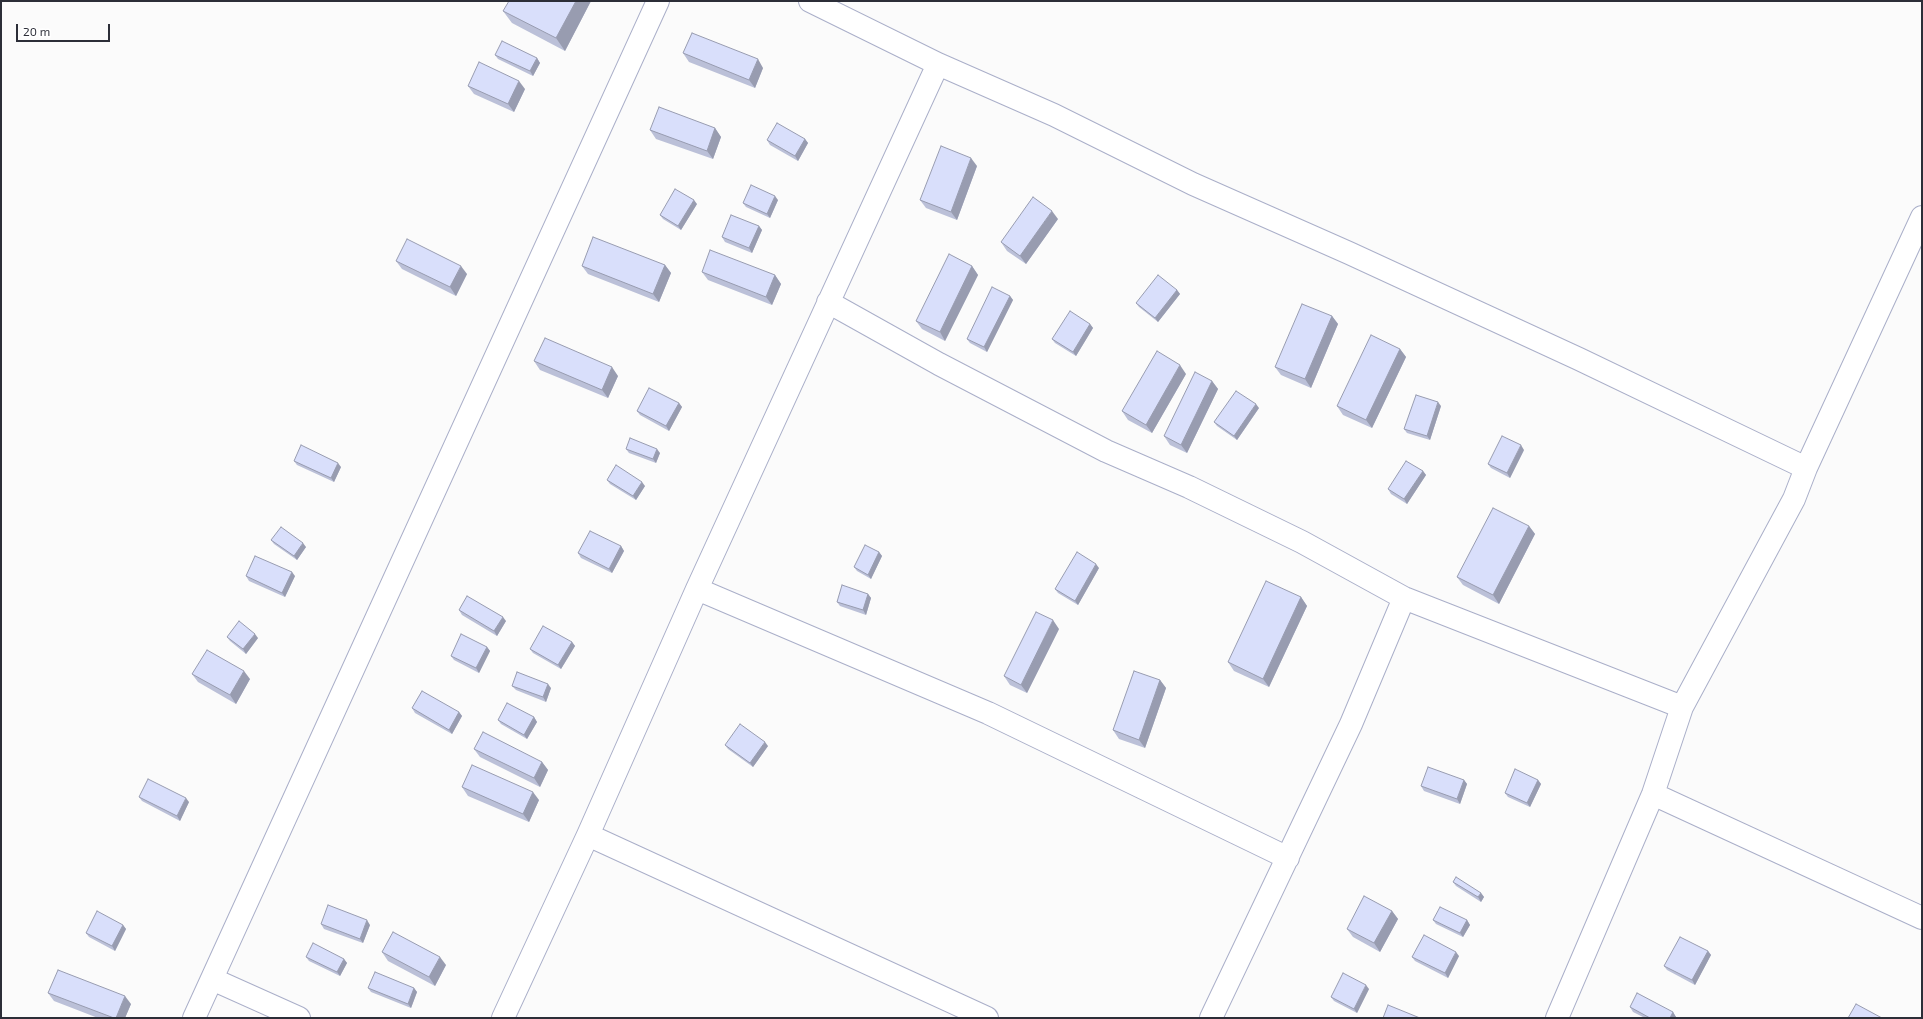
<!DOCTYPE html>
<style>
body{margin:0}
#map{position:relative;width:1923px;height:1019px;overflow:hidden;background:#fbfbfb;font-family:"Exo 2",sans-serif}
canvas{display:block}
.frame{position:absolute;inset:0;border:2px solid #2c2e38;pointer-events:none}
.scale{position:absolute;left:16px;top:24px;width:94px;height:18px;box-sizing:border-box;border:2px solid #2c2e38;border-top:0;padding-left:5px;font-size:12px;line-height:14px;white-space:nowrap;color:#2c2e38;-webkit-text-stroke:3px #fff;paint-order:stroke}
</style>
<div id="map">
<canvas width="1923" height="1019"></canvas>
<div class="frame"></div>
<div class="scale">20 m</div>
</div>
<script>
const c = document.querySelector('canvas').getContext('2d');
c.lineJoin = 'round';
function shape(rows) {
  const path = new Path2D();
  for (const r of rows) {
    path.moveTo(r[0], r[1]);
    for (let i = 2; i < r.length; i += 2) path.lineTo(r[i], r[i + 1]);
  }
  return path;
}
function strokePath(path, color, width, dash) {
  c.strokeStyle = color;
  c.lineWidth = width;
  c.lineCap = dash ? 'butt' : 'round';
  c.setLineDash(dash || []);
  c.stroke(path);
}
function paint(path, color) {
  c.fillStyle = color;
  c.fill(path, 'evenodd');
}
const minor = shape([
 [810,1,938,64,1054,115,1193,184,1349,253,1579,359,1806,468,1794,499,1682,707,1653,794,1557,1018],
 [828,302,939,364,1106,451,1189,487,1302,542,1404,598,1682,707],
 [1806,468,1922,217],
 [697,589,988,713,1288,858],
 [1653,794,1922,918],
 [588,835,987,1018],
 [212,979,299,1018],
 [194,1018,658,1],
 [503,1018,588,835,697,589,938,64],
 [1211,1018,1351,724,1404,598]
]);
const wall = shape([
 [591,1,565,51,512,23,503,11],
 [683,53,763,68,755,88,689,62],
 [495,55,537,58,540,63,533,76,498,59],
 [468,86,525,89,514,112,474,94],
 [715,128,721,137,713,159,656,139,650,130],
 [805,139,808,143,798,161,770,145,767,140],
 [977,166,957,220,926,208,920,200],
 [778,200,770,218,746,207,743,203],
 [697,204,681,230,663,219,660,215],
 [1058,219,1026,264,1007,251,1001,242],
 [759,226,762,230,752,253,725,242,722,237],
 [396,261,467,274,456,296,402,269],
 [665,265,671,273,659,302,588,274,582,266],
 [972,266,978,275,945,341,922,329,916,321],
 [702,272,775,275,781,284,772,305,708,280],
 [1177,290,1180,294,1158,322,1139,307,1136,303],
 [1010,296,1013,300,987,352,970,343,967,339],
 [1332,316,1338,324,1311,388,1281,375,1275,367],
 [1090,324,1093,328,1076,356,1055,343,1052,339],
 [1400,349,1406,357,1372,428,1343,415,1337,406],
 [534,361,618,376,608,398,540,370],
 [1186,374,1152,433,1128,420,1122,411],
 [1212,381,1218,389,1187,453,1170,445,1164,436],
 [679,403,682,407,669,431,640,415,637,411],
 [1441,406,1430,440,1407,433,1404,429],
 [1259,408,1237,440,1217,426,1214,422],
 [626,449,660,453,656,463,629,453],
 [1524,450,1510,478,1491,468,1488,464],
 [294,461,341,467,334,482,297,465],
 [1423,471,1426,475,1407,504,1391,494,1388,489],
 [607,480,645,486,636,500,610,484],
 [1529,526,1535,534,1499,604,1463,585,1457,577],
 [271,540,306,547,297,560,274,544],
 [621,546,624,551,612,573,581,558,578,553],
 [879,552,882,556,871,579,857,571,854,567],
 [1099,568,1078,605,1058,593,1055,589],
 [246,576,295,576,285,597,249,581],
 [868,594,871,598,866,615,840,606,837,602],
 [1301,597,1307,606,1269,687,1234,671,1228,662],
 [459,610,506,621,497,636,462,615],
 [1059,629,1027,693,1010,685,1004,676],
 [227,637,258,638,246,654,230,641],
 [572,642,575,646,561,669,533,653,530,649],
 [487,647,490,651,479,673,454,660,451,656],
 [192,674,250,679,236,704,198,682],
 [1160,680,1166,688,1145,748,1119,739,1113,730],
 [512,686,551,688,546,702,516,690],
 [412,708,459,712,462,716,452,734,415,713],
 [534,717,537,722,527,739,501,724,498,720],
 [725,745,768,746,753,767,728,749],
 [474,749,542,762,548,770,540,787,480,757],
 [1464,780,1467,784,1460,804,1424,791,1421,786],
 [1538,780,1541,784,1530,807,1508,797,1505,793],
 [462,787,539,800,529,822,468,796],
 [139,797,189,802,180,821,142,801],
 [1453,882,1481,893,1484,897,1481,902,1456,886],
 [1392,911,1398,919,1380,952,1353,937,1347,929],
 [1433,920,1467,920,1470,925,1463,937,1436,924],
 [321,924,370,925,363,943,324,929],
 [123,925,126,929,115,951,89,937,86,933],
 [1708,951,1711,955,1695,985,1667,970,1664,966],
 [382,952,446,965,435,986,388,961],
 [1459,956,1448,978,1415,961,1412,957],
 [306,957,344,959,347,963,340,976,309,961],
 [368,988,414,988,417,992,411,1008,371,992],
 [1369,989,1357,1013,1334,1001,1331,997],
 [48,993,131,1004,125,1018,98,1018,54,1001],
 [1630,1007,1673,1012,1676,1017,1676,1018,1645,1018,1633,1012]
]);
const shadedWall = shape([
 [576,1,591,1,565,51,556,38],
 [537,58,540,63,533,76,530,71],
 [758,59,763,68,755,88,749,80],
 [519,81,525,89,514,112,508,104],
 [715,128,721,137,713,159,707,151],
 [805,139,808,143,798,161,795,156],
 [971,158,977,166,957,220,951,212],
 [775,196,778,200,770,218,767,214],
 [694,200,697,204,681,230,678,226],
 [1052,211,1058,219,1026,264,1020,256],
 [759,226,762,230,752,253,749,248],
 [665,265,671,273,659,302,653,294],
 [461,266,467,274,456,296,450,287],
 [972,266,978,275,945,341,940,332],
 [775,275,781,284,772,305,766,297],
 [1177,290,1180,294,1158,322,1155,318],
 [1010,296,1013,300,987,352,984,347],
 [1332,316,1338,324,1311,388,1305,379],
 [1090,324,1093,328,1076,356,1073,352],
 [1400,349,1406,357,1372,428,1366,420],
 [1180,365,1186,374,1152,433,1146,425],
 [612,367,618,376,608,398,602,390],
 [1212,381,1218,389,1187,453,1181,445],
 [1438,402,1441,406,1430,440,1427,436],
 [679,403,682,407,669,431,666,426],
 [1256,404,1259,408,1237,440,1234,436],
 [1521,445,1524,450,1510,478,1507,473],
 [657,449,660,453,656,463,653,459],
 [338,463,341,467,334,482,331,478],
 [1423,471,1426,475,1407,504,1404,499],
 [642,482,645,486,636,500,633,496],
 [1529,526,1535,534,1499,604,1493,595],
 [303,543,306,547,297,560,294,556],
 [621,546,624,551,612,573,609,569],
 [879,552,882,556,871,579,868,575],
 [1096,564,1099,568,1078,605,1075,601],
 [292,572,295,576,285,597,282,593],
 [868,594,871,598,866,615,863,610],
 [1301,597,1307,606,1269,687,1263,679],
 [503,617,506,621,497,636,494,631],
 [1053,620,1059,629,1027,693,1021,685],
 [255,634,258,638,246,654,243,649],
 [572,642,575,646,561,669,558,665],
 [487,647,490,651,479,673,476,668],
 [244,671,250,679,236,704,230,695],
 [1160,680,1166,688,1145,748,1139,740],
 [548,684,551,688,546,702,543,697],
 [459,712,462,716,452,734,449,730],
 [534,717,537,722,527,739,524,735],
 [765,742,768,746,753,767,750,763],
 [542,762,548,770,540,787,534,778],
 [1464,780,1467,784,1460,804,1457,799],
 [1538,780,1541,784,1530,807,1527,803],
 [533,792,539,800,529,822,523,814],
 [186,798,189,802,180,821,177,816],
 [1481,893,1484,897,1481,902,1478,897],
 [1392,911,1398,919,1380,952,1374,943],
 [367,920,370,925,363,943,360,939],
 [1467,920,1470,925,1463,937,1460,933],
 [123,925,126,929,115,951,112,946],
 [1708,951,1711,955,1695,985,1692,980],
 [1456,952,1459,956,1448,978,1445,973],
 [440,957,446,965,435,986,429,977],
 [344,959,347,963,340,976,337,972],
 [1366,985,1369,989,1357,1013,1354,1009],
 [414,988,417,992,411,1008,408,1004],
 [125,996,131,1004,125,1018,116,1018],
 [1673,1012,1676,1017,1676,1018,1670,1018]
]);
const building = shape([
 [509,1,576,1,556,38,503,11,509,1],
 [692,33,758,59,749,80,683,53,692,33],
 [502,41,537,58,530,71,495,55,502,41],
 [479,62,519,81,508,104,468,86,479,62],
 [659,107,715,128,707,151,650,130,659,107],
 [777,123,805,139,795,156,767,140,777,123],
 [941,146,971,158,951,212,920,200,941,146],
 [751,185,775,196,767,214,743,203,751,185],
 [675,189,694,200,678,226,660,215,675,189],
 [1033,197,1052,211,1020,256,1001,242,1033,197],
 [731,215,759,226,749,248,722,237,731,215],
 [593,237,665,265,653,294,582,266,593,237],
 [407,239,461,266,450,287,396,261,407,239],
 [710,250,775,275,766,297,702,272,710,250],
 [949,254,972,266,940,332,916,321,949,254],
 [1158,275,1177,290,1155,318,1136,303,1158,275],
 [992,287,1010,296,984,347,967,339,992,287],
 [1302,304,1332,316,1305,379,1275,367,1302,304],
 [1070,311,1090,324,1073,352,1052,339,1070,311],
 [1371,335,1400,349,1366,420,1337,406,1371,335],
 [545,338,612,367,602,390,534,361,545,338],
 [1157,351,1180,365,1146,425,1122,411,1157,351],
 [1195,372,1212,381,1181,445,1164,436,1195,372],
 [649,388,679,403,666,426,637,411,649,388],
 [1236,391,1256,404,1234,436,1214,422,1236,391],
 [1416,395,1438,402,1427,436,1404,429,1416,395],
 [1502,436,1521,445,1507,473,1488,464,1502,436],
 [630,438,657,449,653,459,626,449,630,438],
 [301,445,338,463,331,478,294,461,301,445],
 [1406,461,1423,471,1404,499,1388,489,1406,461],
 [616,465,642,482,633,496,607,480,616,465],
 [1493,508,1529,526,1493,595,1457,577,1493,508],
 [281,527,303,543,294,556,271,540,281,527],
 [590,531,621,546,609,569,578,553,590,531],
 [865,545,879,552,868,575,854,567,865,545],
 [1077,552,1096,564,1075,601,1055,589,1077,552],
 [255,556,292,572,282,593,246,576,255,556],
 [1266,581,1301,597,1263,679,1228,662,1266,581],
 [842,585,868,594,863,610,837,602,842,585],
 [467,596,503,617,494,631,459,610,467,596],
 [1036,612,1053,620,1021,685,1004,676,1036,612],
 [239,621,255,634,243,649,227,637,239,621],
 [543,626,572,642,558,665,530,649,543,626],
 [461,634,487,647,476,668,451,656,461,634],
 [207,650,244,671,230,695,192,674,207,650],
 [1134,671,1160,680,1139,740,1113,730,1134,671],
 [517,672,548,684,543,697,512,686,517,672],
 [422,691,459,712,449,730,412,708,422,691],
 [507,703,534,717,524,735,498,720,507,703],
 [740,724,765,742,750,763,725,745,740,724],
 [483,732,542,762,534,778,474,749,483,732],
 [472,765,533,792,523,814,462,787,472,765],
 [1428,767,1464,780,1457,799,1421,786,1428,767],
 [1515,769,1538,780,1527,803,1505,793,1515,769],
 [148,779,186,798,177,816,139,797,148,779],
 [1456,877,1481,893,1478,897,1453,882,1456,877],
 [1364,896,1392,911,1374,943,1347,929,1364,896],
 [328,905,367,920,360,939,321,924,328,905],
 [1440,907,1467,920,1460,933,1433,920,1440,907],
 [97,911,123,925,112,946,86,933,97,911],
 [393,932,440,957,429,977,382,952,393,932],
 [1424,935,1456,952,1445,973,1412,957,1424,935],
 [1680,937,1708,951,1692,980,1664,966,1680,937],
 [313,943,344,959,337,972,306,957,313,943],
 [58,970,125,996,116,1018,114,1018,48,993,58,970],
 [375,972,414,988,408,1004,368,988,375,972],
 [1343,973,1366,985,1354,1009,1331,997,1343,973],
 [1637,993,1673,1012,1670,1018,1650,1018,1630,1007,1637,993],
 [1856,1004,1882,1018,1848,1018,1856,1004],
 [1388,1005,1420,1018,1383,1018,1388,1005]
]);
strokePath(minor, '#aaafc9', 24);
strokePath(minor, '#fff', 22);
paint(wall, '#bbc0d8');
paint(shadedWall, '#989cb0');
paint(building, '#d9dffb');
strokePath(building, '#989cb0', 1);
</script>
